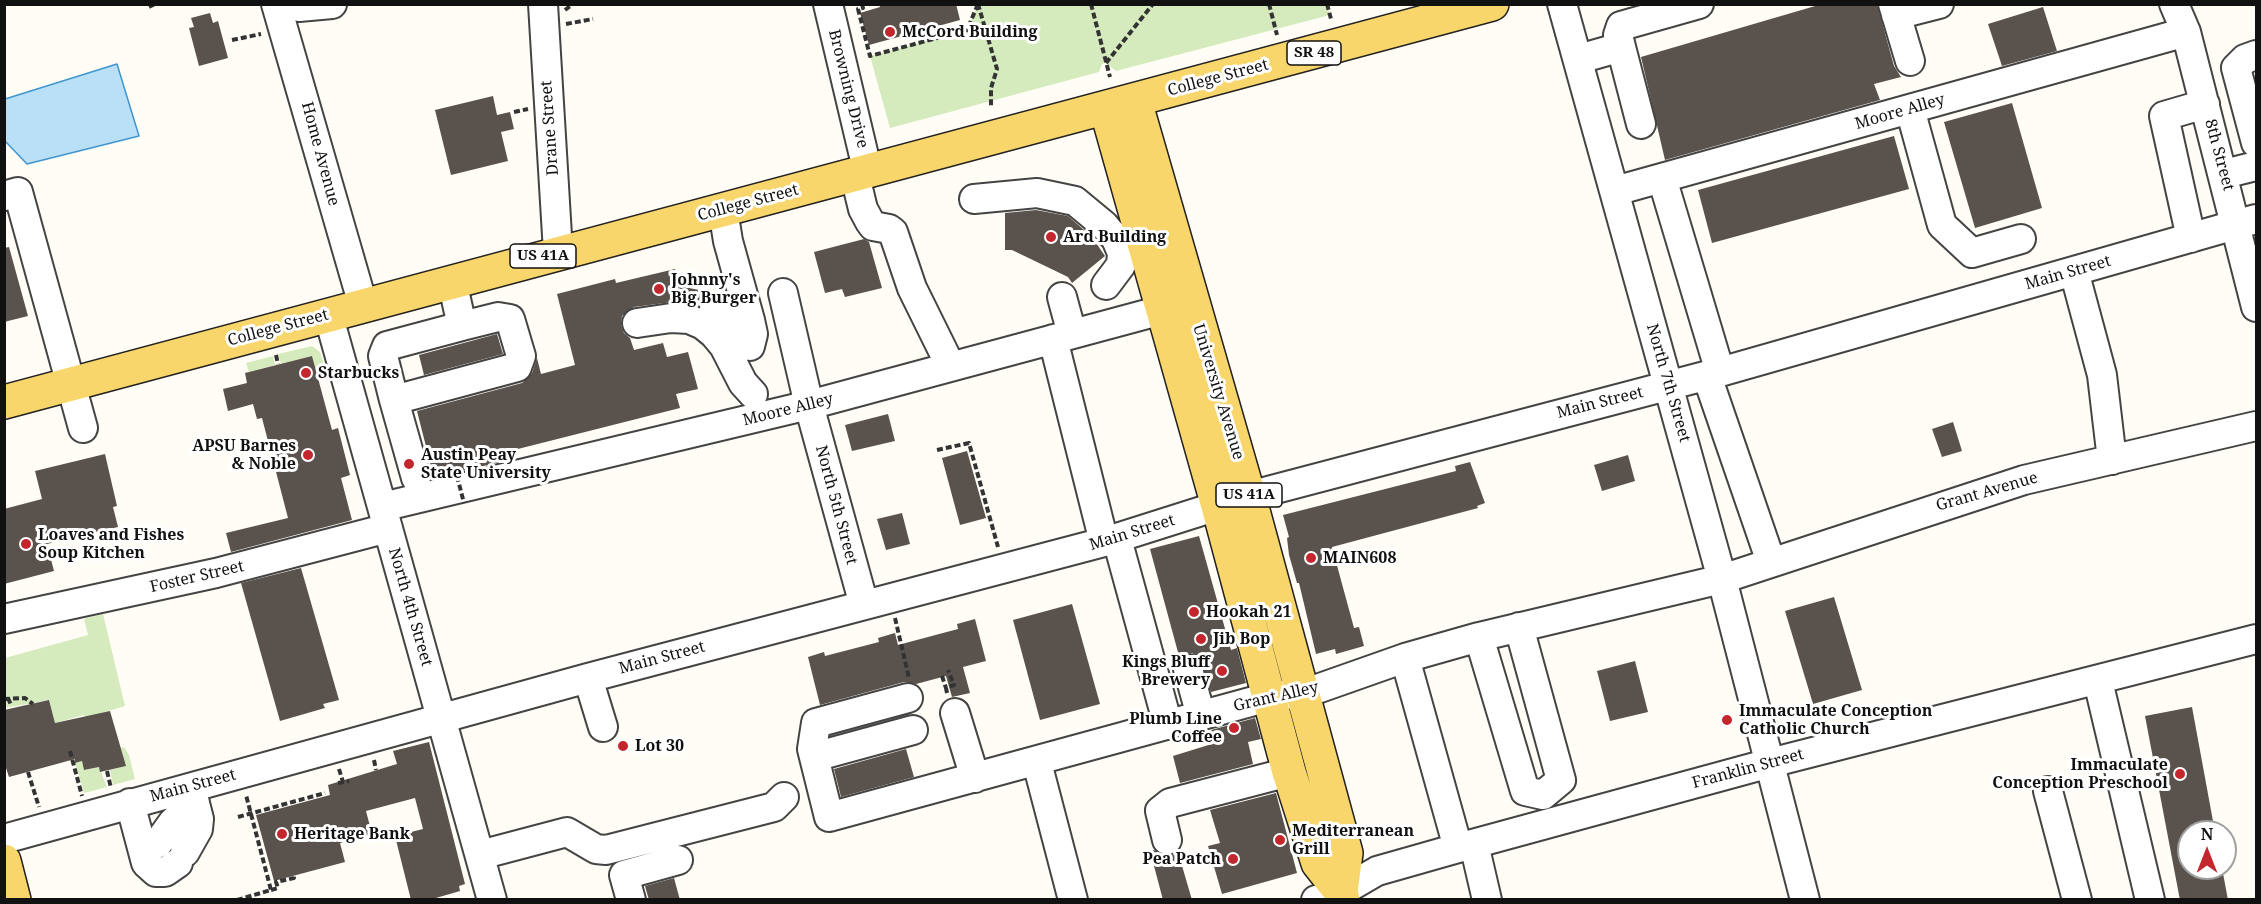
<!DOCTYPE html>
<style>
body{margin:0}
#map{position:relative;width:2261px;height:904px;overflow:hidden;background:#fffdf5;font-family:"Noto Serif",serif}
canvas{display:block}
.frame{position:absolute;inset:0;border:6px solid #111;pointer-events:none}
.north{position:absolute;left:2177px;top:820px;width:60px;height:60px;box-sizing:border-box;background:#fff;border:2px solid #a0a0a0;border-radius:50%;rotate:0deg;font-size:16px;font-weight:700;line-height:24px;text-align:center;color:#111}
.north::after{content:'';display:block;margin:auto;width:21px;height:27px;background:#c4262e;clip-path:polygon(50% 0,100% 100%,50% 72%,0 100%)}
</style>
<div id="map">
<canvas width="2261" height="904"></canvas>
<div class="frame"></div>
<div class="north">N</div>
</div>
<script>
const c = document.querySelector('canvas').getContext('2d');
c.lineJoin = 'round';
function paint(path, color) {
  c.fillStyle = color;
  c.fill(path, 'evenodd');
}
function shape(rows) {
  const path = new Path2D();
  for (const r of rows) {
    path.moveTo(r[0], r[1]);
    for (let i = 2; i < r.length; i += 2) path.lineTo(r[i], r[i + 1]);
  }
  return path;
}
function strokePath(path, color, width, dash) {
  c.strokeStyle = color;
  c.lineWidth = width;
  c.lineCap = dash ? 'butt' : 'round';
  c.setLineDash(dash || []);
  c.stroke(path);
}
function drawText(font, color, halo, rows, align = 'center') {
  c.font = font + ' "Noto Serif",serif';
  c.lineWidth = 6;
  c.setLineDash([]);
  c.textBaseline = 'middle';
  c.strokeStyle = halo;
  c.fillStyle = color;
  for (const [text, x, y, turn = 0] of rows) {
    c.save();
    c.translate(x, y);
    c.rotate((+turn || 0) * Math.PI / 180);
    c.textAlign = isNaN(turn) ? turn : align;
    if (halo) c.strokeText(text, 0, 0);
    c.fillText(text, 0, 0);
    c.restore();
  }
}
const green = shape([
 [1327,4,1330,15,1326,16,1116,71,1106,63,1102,64,1099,72,890,128,870,56,967,30,978,5],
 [312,346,320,352,328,376,318,378,312,356,281,364,278,354],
 [273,356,275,365,249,372,246,363],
 [103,614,125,706,86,718,84,715,55,723,49,700,5,708,5,658,88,635,84,619],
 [124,747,129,755,135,779,113,785,110,770,125,766,121,748],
 [82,761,85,770,99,767,107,787,84,793,75,763]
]);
const water = shape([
 [117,64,139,136,27,164,5,141,5,99,117,64]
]);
const building = shape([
 [879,4,956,4,960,20,869,45,860,13,880,7],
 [1822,4,1877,4,1894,66,1901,77,1874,84,1880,100,1665,160,1641,57],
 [2043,7,2057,51,2002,66,1988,24],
 [210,13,213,23,218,21,228,58,199,66,189,28,194,27,191,18],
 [493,96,497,115,510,112,514,129,501,132,508,161,451,175,435,110],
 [2012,103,2042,208,1975,228,1944,122],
 [1894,136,1909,189,1712,243,1698,190],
 [1036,210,1068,216,1092,237,1105,256,1072,283,1068,277,1012,250,1005,250,1005,213],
 [864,239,869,242,882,288,845,297,842,289,825,293,814,252],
 [9,247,28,316,4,322,4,248],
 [675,269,679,286,709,292,702,297,698,305,672,302,634,307,622,316,621,325,624,333,630,338,634,350,663,343,667,357,688,352,698,389,676,394,680,408,506,452,508,460,434,478,417,411,522,383,532,373,537,358,541,374,575,365,557,294,615,279,616,283],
 [497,334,503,354,424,375,419,355],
 [312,356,332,430,338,428,350,475,341,478,352,520,231,552,226,533,288,518,262,418,257,419,253,404,228,411,223,389,247,383,245,373],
 [888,414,895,441,852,451,845,425],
 [1953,422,1962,451,1942,457,1932,429],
 [967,451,986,518,960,525,942,458],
 [105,454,117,506,113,507,118,527,47,544,54,571,4,584,4,509,42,499,35,471],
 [1628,455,1635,481,1602,491,1594,465],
 [1470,462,1485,503,1477,506,1478,508,1332,547,1354,628,1359,627,1364,646,1336,654,1335,649,1316,654,1299,583,1297,583,1289,555,1287,538,1289,537,1283,515,1456,471,1455,466],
 [902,513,910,544,886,550,877,519],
 [1199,536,1231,650,1237,648,1246,683,1211,692,1200,658,1192,653,1179,656,1150,549],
 [301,568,339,700,323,704,325,708,280,721,241,583],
 [1834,597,1862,690,1813,704,1785,611],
 [1072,604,1100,704,1040,720,1013,620],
 [975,619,986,661,963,667,970,693,952,697,946,676,916,684,904,682,820,705,808,657,824,652,825,656,879,642,878,638,895,633,898,645,958,629,957,624],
 [1635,661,1648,712,1610,721,1597,671],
 [49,700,55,723,110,711,126,766,100,772,99,767,84,770,82,761,75,763,75,759,9,777,4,762,4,710],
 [2192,707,2215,832,2189,832,2189,868,2222,868,2228,900,2180,900,2179,895,2145,716],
 [1255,718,1261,739,1248,742,1253,764,1180,783,1173,756,1215,743,1211,730],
 [429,742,465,884,459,886,460,891,429,900,411,900,395,836,423,829,415,798,366,811,372,834,340,843,345,862,274,881,256,815,330,795,328,785,397,764,393,751],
 [906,749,914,777,841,797,834,769],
 [1276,793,1297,873,1222,894,1208,846,1220,843,1210,810],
 [1154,850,1163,856,1178,852,1192,900,1163,900,1150,851],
 [674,878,680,900,649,900,645,886]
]);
const path = shape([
 [862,4,863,8,858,9,870,56,967,30,978,4],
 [978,4,997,69,991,88,991,108],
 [1091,4,1110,77],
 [1269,4,1277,35],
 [1327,4,1331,19],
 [149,7,155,4],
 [565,10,573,4],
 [566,24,593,19],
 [232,40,261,34],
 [1106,63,1153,4],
 [514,112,528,109],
 [276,355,278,364],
 [937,450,969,443,998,547],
 [895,618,909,678],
 [942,676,946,688],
 [947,693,946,688,954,685,948,670],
 [8,698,11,705],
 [4,699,25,698,33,704],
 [70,751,82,796],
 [374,760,376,770],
 [339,769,343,782],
 [107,771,111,788],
 [28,772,39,807],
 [338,783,349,781],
 [238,817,325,793],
 [271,890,278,888,276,882,294,878,293,876],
 [237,900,271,890,246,795]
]);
const minor = shape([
 [276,4,363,305],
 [290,4,299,7,332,4],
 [543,4,558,252],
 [828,4,868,173],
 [1562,4,1722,579,1805,900],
 [1893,4,1910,61],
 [2174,4,2186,32,2256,307],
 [1896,15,1939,4],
 [1621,47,1641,124],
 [2256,55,2245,59,2236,68,2256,143],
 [1579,59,1621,47,1618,35,1621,26,1699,4],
 [1910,109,1942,225,1972,253,2021,239],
 [2224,174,2256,166],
 [855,176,863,209,870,222,873,226,889,229,893,232,912,288,951,367],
 [1662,178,1720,372],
 [1615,191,2186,32],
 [4,196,18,192,83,428],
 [974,199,1037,193,1075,201,1104,225,1116,239,1122,253,1121,265,1106,285],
 [723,210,728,241,750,320,753,334,750,346],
 [2191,238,2164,116,2205,104],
 [2074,271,2102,375,2112,460],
 [452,281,462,326,387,346,383,356,394,400,517,367,521,356,510,319,498,317,462,326],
 [783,293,809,405,864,605],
 [1062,297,1072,334],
 [714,308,731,322,746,340],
 [328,314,492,900],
 [637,323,671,318,689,319,703,325,714,334,724,346,743,383,753,394],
 [1053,339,1104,542],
 [1707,376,1771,562],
 [394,400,416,478],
 [382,507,809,405,1162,310,1185,308],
 [1117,539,1168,725],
 [4,619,216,573,388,528],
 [1519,627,1561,780,1543,795],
 [1479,637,1525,791,1543,795],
 [1405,658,1458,848],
 [1188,669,1201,716],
 [588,678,603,727],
 [2098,681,2150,900],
 [908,698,816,723,812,749,829,817,1254,701,1317,689,1405,658,1479,637,1722,579,2024,480,2256,426],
 [955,713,975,778],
 [814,757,913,730],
 [1040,774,1073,900],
 [2048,791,2077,900],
 [130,803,146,863,156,872,165,872,178,863],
 [4,839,588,678,1104,542,1249,496,1720,372,2256,219],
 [1167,840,1160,811,1170,803,1289,772],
 [1474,844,1487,900],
 [143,851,158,843,173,822,195,803],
 [185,852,198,829,199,819,191,788],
 [480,855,567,832,596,849,606,850,774,807,784,797],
 [631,900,624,875,678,860],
 [1316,900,1341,892,1377,871,1458,848,1770,763,2256,639]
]);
const major = shape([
 [1135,101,1249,496,1346,853,1341,892],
 [1106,108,1218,506,1289,772,1318,863,1341,892,1343,900],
 [4,402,1492,4],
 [4,861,14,900]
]);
const pathBridge = shape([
 [457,476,464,503]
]);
const markers = [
 [890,32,6,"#c4262e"],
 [1051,237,6,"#c4262e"],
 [659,289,6,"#c4262e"],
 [306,373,6,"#c4262e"],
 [308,455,6,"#c4262e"],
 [409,464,6,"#c4262e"],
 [26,544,6,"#c4262e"],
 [1311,558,6,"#c4262e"],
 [1194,612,6,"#c4262e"],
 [1201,639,6,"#c4262e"],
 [1222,671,6,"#c4262e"],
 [1727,720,6,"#c4262e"],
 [1234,728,6,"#c4262e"],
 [623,746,6,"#c4262e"],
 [2180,774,6,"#c4262e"],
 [282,834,6,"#c4262e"],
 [1280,840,6,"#c4262e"],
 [1233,859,6,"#c4262e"]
];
const shields = [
 [1314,53,54],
 [543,256,66],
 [1249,495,66]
];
const shieldNames = [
 ["SR 48",1314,53],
 ["US 41A",543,256],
 ["US 41A",1249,495]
];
const poiNames = [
 ["McCord Building",902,32],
 ["Ard Building",1063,237],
 ["Johnny's",671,280],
 ["Big Burger",671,298],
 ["Starbucks",318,373],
 ["APSU Barnes",296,446,"right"],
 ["& Noble",296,464,"right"],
 ["Austin Peay",421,455],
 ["State University",421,473],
 ["Loaves and Fishes",38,535],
 ["Soup Kitchen",38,553],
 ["MAIN608",1323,558],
 ["Hookah 21",1206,612],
 ["Jib Bop",1213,639],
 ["Kings Bluff",1210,662,"right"],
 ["Brewery",1210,680,"right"],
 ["Immaculate Conception",1739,711],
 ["Catholic Church",1739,729],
 ["Plumb Line",1222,719,"right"],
 ["Coffee",1222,737,"right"],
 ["Lot 30",635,746],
 ["Immaculate",2168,765,"right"],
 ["Conception Preschool",2168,783,"right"],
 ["Mediterranean",1292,831],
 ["Grill",1292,849],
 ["Heritage Bank",294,834],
 ["Pea Patch",1221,859,"right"]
];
const streetNames = [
 ["College Street",1218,78,-15],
 ["Browning Drive",848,89,76],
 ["Moore Alley",1900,112,-16],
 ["Drane Street",550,128,-94],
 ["Home Avenue",320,154,75],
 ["8th Street",2219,155,75],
 ["College Street",748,203,-15],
 ["Main Street",2068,273,-16],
 ["College Street",278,328,-15],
 ["North 7th Street",1668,383,74],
 ["University Avenue",1218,392,73],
 ["Main Street",1600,403,-14],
 ["Moore Alley",788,410,-14],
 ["Grant Avenue",1987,492,-16],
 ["North 5th Street",836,505,75],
 ["Main Street",1132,533,-17],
 ["Foster Street",197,577,-13],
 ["North 4th Street",410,607,74],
 ["Main Street",662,658,-15],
 ["Grant Alley",1276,697,-13],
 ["Franklin Street",1748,769,-15],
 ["Main Street",193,786,-15]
];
paint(green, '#d5ebbd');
paint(water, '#b9e0f7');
strokePath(water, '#3f96cf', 1.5);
paint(building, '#5a524d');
strokePath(minor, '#444', 32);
strokePath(major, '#222', 36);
strokePath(path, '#333', 4, [6, 3]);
strokePath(minor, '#fff', 28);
strokePath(major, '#f9d66b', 33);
strokePath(pathBridge, '#333', 4, [6, 3]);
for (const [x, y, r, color] of markers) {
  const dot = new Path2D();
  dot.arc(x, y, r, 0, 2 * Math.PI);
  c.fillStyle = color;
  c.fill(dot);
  strokePath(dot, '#fff', 2);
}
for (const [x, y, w] of shields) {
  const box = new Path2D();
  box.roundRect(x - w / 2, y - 12, w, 24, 4.5);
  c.fillStyle = '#fff';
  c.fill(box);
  strokePath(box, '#111', 1.5);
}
drawText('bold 15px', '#111', null, shieldNames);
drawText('bold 16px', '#111', '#fff', poiNames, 'left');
drawText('16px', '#111', '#fff', streetNames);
</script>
